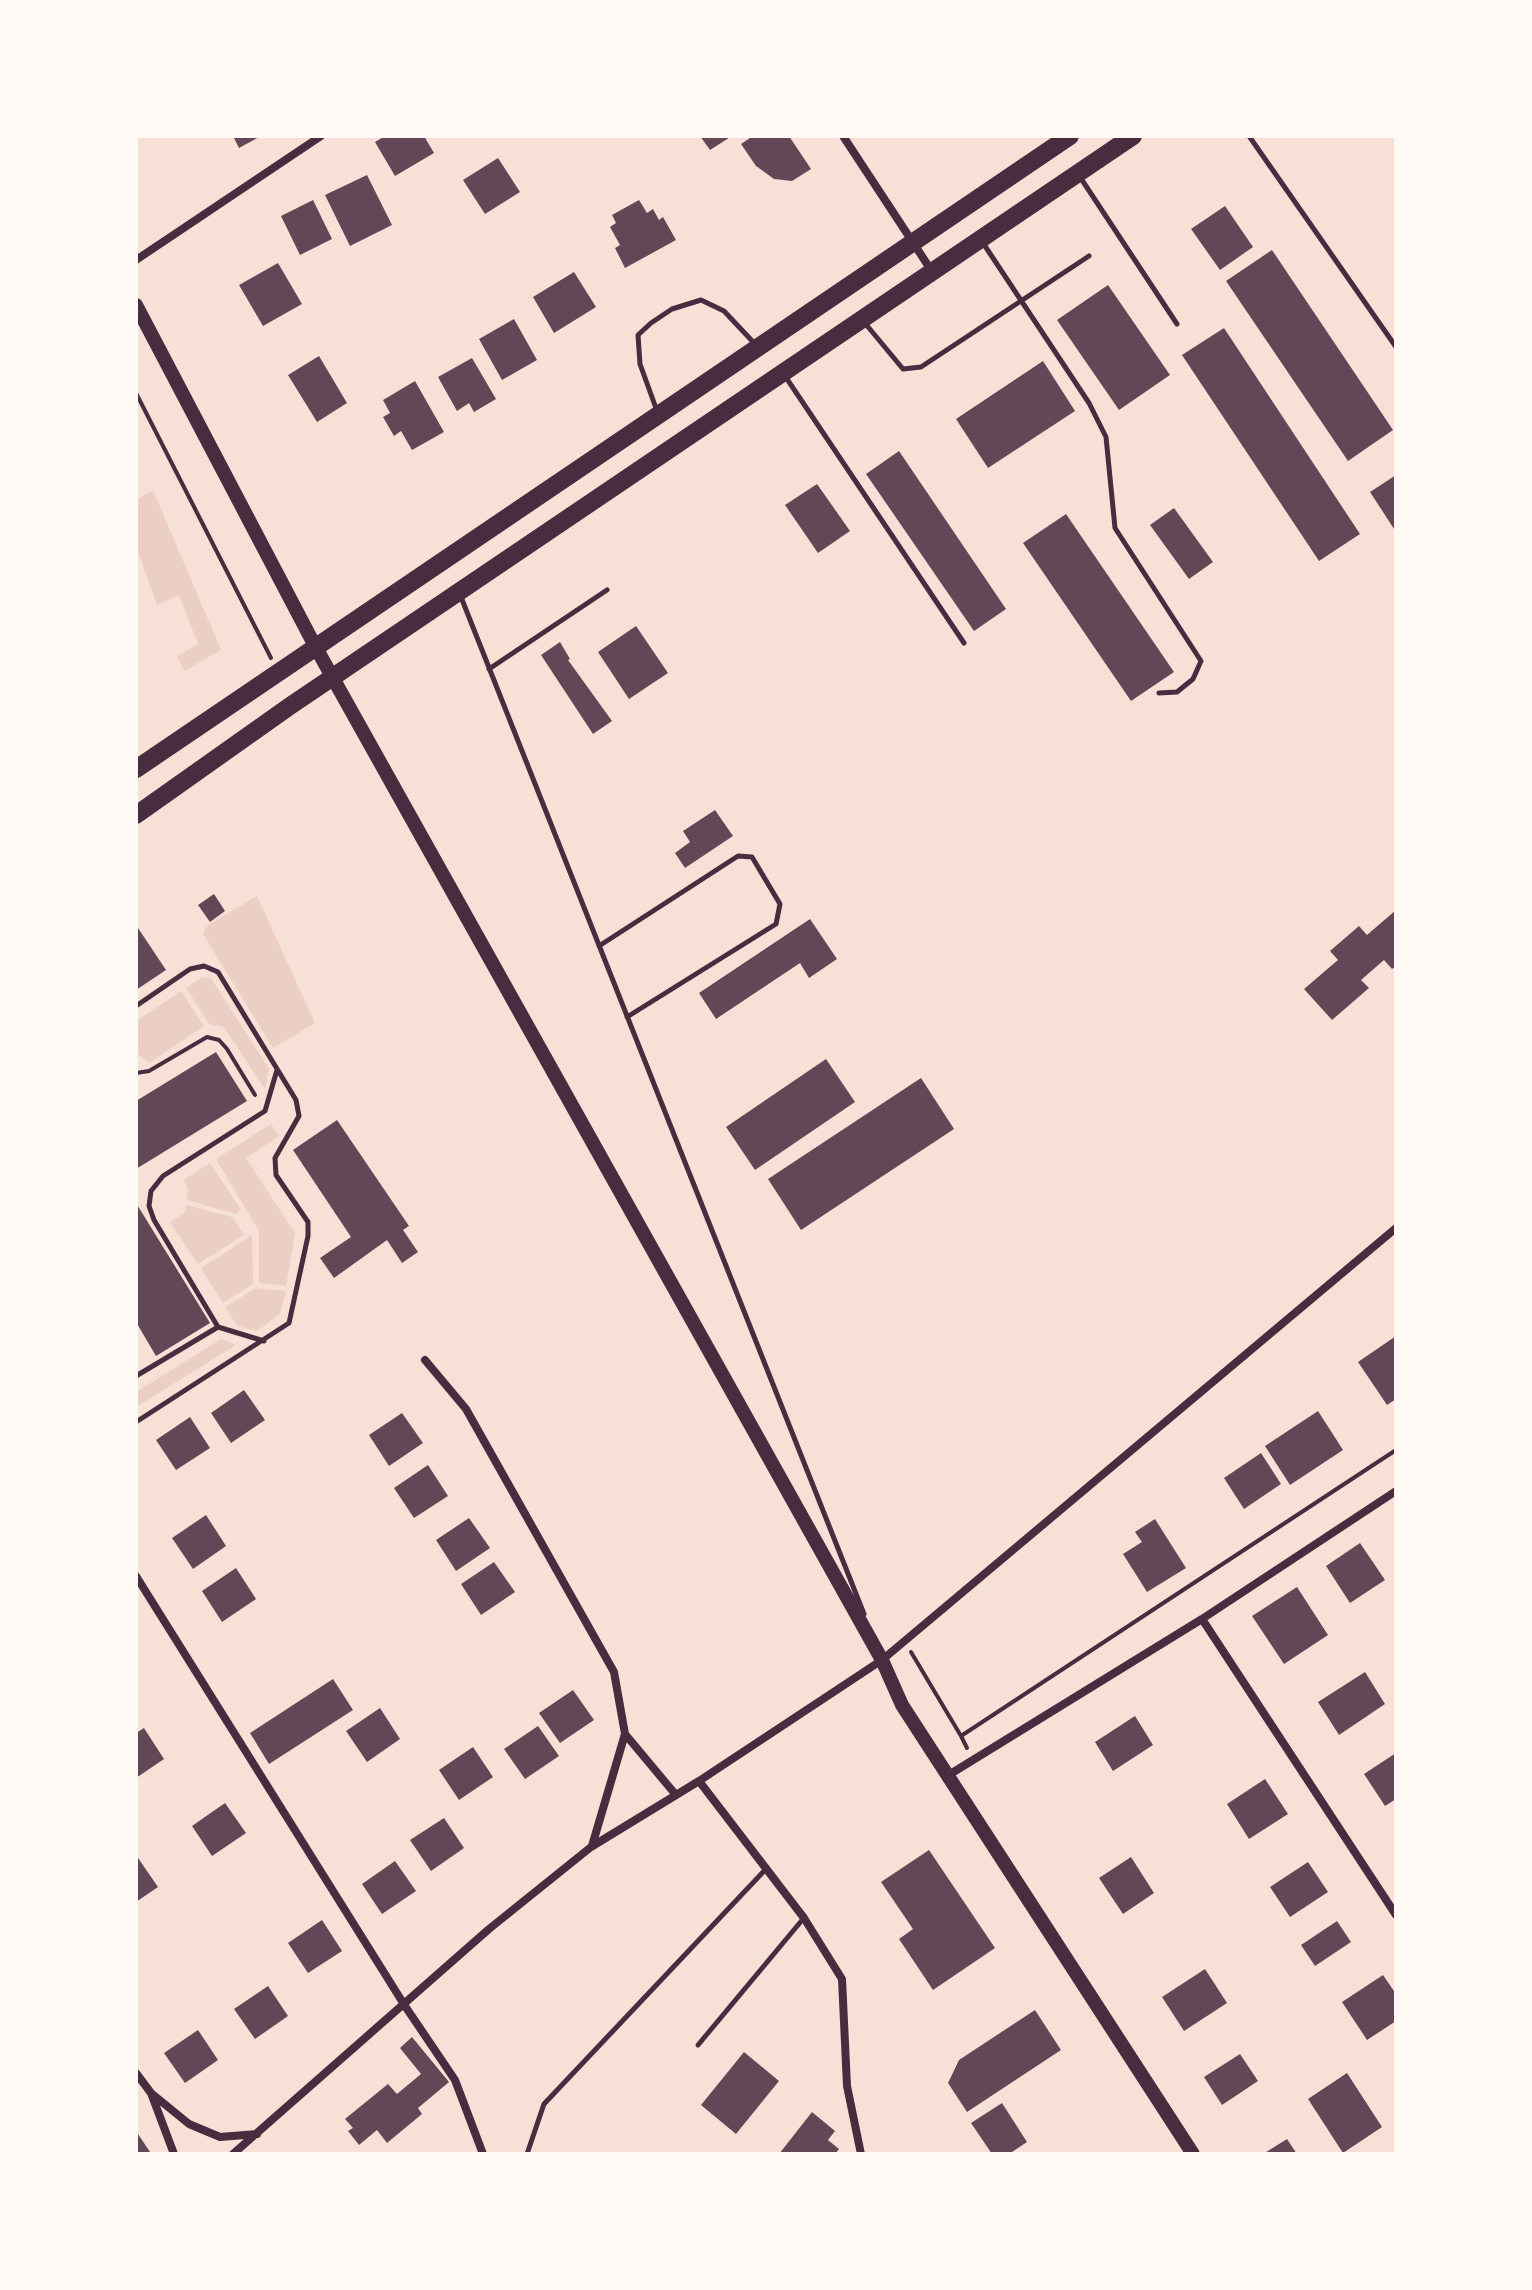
<!DOCTYPE html>
<style>
body{margin:0}
#map{position:relative;width:1532px;height:2290px;overflow:hidden;background:#f7e1d7;font-family:Roboto,sans-serif}
canvas{display:block}
.frame{position:absolute;inset:0;border:138px solid #fffaf5;pointer-events:none}
</style>
<div id="map">
<canvas width="1532" height="2290"></canvas>
<div class="frame"></div>
</div>
<script>
const c = document.querySelector('canvas').getContext('2d');
c.lineJoin = 'round';
function paint(path, color) {
  c.fillStyle = color;
  c.fill(path, 'evenodd');
}
function shape(rows) {
  const path = new Path2D();
  for (const r of rows) {
    path.moveTo(r[0], r[1]);
    for (let i = 2; i < r.length; i += 2) path.lineTo(r[i], r[i + 1]);
  }
  return path;
}
function strokePath(path, color, width, dash) {
  c.strokeStyle = color;
  c.lineWidth = width;
  c.lineCap = dash ? 'butt' : 'round';
  c.setLineDash(dash || []);
  c.stroke(path);
}
const green = shape([
 [153,490,221,650,184,671,177,656,198,644,179,595,157,605,136,547,136,500],
 [257,896,315,1023,273,1048,203,934,208,925],
 [203,977,211,978,269,1069,265,1089,224,1027,209,1024,186,988],
 [181,991,204,1026,149,1063,136,1052,136,1021],
 [271,1124,279,1136,246,1158,295,1233,286,1286,259,1283,259,1231,216,1159],
 [210,1163,241,1210,236,1214,187,1200,188,1188,183,1180],
 [186,1205,232,1217,244,1235,198,1264,170,1222,184,1213],
 [252,1235,253,1284,223,1303,201,1268],
 [256,1288,286,1291,280,1314,257,1331,237,1326,225,1307],
 [221,1339,236,1345,136,1407,136,1392]
]);
const building = shape([
 [233,136,261,136,239,148],
 [385,136,424,136,434,153,395,176,375,142],
 [700,136,732,136,710,150],
 [753,136,789,136,811,169,792,181,774,179,756,166,741,144],
 [498,158,520,192,485,214,463,180],
 [367,175,392,225,350,246,325,195],
 [313,200,332,239,300,255,281,216],
 [639,200,647,213,653,209,659,220,663,217,676,240,625,268,615,248,620,245,610,227,616,223,612,215],
 [1225,206,1253,247,1220,270,1191,229],
 [1272,250,1393,430,1348,461,1226,281],
 [278,263,302,304,263,326,239,285],
 [574,272,596,307,554,333,533,297],
 [1108,285,1170,375,1119,410,1057,320],
 [514,319,537,360,502,380,479,339],
 [1224,328,1360,534,1319,561,1182,355],
 [319,356,347,403,317,422,288,375],
 [472,358,496,399,474,412,469,403,457,411,438,377],
 [1043,361,1075,411,988,468,956,419],
 [415,381,444,432,412,450,401,431,394,436,383,417,390,413,383,400],
 [899,451,1006,609,974,631,866,474],
 [1396,475,1396,532,1370,492],
 [817,484,850,531,818,553,785,505],
 [1174,508,1213,562,1189,579,1150,525],
 [1066,514,1174,672,1131,701,1023,543],
 [636,626,668,673,629,699,598,652],
 [560,642,570,659,568,660,612,721,593,734,541,655],
 [715,810,733,836,685,868,675,853,690,842,683,831],
 [214,894,225,911,210,922,198,905],
 [1396,910,1396,966,1392,969,1384,960,1361,980,1369,988,1332,1020,1304,989,1338,960,1330,951,1359,926,1367,935],
 [810,919,837,959,809,978,800,963,716,1019,699,993],
 [136,925,166,970,136,990],
 [216,1052,247,1101,136,1169,136,1101],
 [826,1059,855,1102,755,1170,726,1127],
 [921,1078,954,1129,801,1230,768,1179],
 [337,1120,409,1226,403,1230,418,1252,402,1263,387,1240,334,1278,320,1258,351,1237,293,1150],
 [136,1203,210,1323,156,1356,136,1322],
 [1396,1336,1396,1399,1387,1405,1358,1362],
 [244,1390,265,1420,231,1443,211,1413],
 [1318,1411,1343,1450,1290,1485,1265,1446],
 [402,1413,423,1443,389,1466,369,1435],
 [190,1417,210,1448,176,1470,156,1440],
 [1261,1453,1281,1484,1244,1509,1224,1478],
 [428,1465,448,1496,414,1518,394,1488],
 [206,1515,226,1546,193,1569,172,1538],
 [469,1518,490,1548,456,1571,436,1540],
 [1155,1519,1186,1568,1147,1592,1123,1554,1142,1542,1135,1532],
 [1360,1543,1385,1580,1350,1603,1326,1566],
 [494,1562,515,1592,481,1615,461,1584],
 [236,1568,256,1599,222,1622,202,1591],
 [1297,1587,1328,1635,1284,1664,1252,1616],
 [1365,1672,1385,1704,1339,1735,1318,1702],
 [333,1679,353,1710,269,1764,250,1733],
 [573,1690,594,1720,560,1743,539,1713],
 [380,1708,400,1739,367,1762,346,1731],
 [1135,1716,1153,1745,1113,1771,1095,1742],
 [538,1726,559,1756,525,1779,504,1749],
 [144,1728,164,1759,136,1778,136,1733],
 [473,1747,493,1777,459,1800,439,1770],
 [1396,1753,1396,1799,1385,1806,1364,1774],
 [1265,1779,1288,1814,1249,1839,1227,1804],
 [225,1803,246,1833,212,1856,192,1826],
 [444,1818,464,1848,431,1871,410,1840],
 [929,1850,995,1948,933,1990,899,1939,913,1929,881,1882],
 [136,1855,158,1887,136,1902],
 [1131,1857,1154,1893,1123,1914,1099,1878],
 [395,1861,416,1891,382,1914,362,1884],
 [1308,1862,1328,1892,1290,1917,1270,1887],
 [322,1920,342,1951,308,1973,288,1943],
 [1337,1921,1351,1942,1315,1966,1301,1945],
 [1205,1969,1227,2003,1184,2031,1162,1997],
 [1383,1975,1396,1994,1396,2021,1367,2040,1342,2002],
 [268,1986,288,2016,255,2039,234,2009],
 [1035,2010,1061,2050,967,2112,948,2083,959,2060],
 [198,2030,218,2060,185,2083,164,2053],
 [412,2037,449,2082,418,2108,422,2114,387,2143,377,2130,359,2145,348,2131,353,2128,345,2119,388,2084,397,2094,421,2074,400,2048],
 [744,2052,779,2081,736,2134,701,2105],
 [1240,2054,1258,2081,1222,2105,1204,2077],
 [1347,2073,1382,2127,1343,2153,1308,2099],
 [1002,2103,1027,2142,1009,2154,992,2154,971,2123],
 [812,2112,835,2131,828,2140,839,2149,835,2154,779,2154],
 [136,2131,150,2152,146,2154,136,2154],
 [1287,2139,1297,2154,1263,2154]
]);
const path = shape([
 [136,393,271,658],
 [136,1073,149,1071,207,1037,219,1040,227,1049,255,1095],
 [911,1652,961,1736],
 [967,1748,961,1736,1396,1450]
]);
const service = shape([
 [1249,136,1396,347],
 [1080,177,1177,324],
 [983,243,1089,403,1106,437,1115,528,1201,661,1193,679,1177,692,1159,693],
 [864,322,903,369,921,367,1089,256],
 [785,376,964,643],
 [657,411,640,364,638,335,651,323,672,309,701,300,724,311,755,344],
 [461,597,864,1614],
 [489,669,607,590],
 [599,946,738,856,752,857,780,904,776,924,627,1017],
 [136,1006,190,969,204,966,218,972,296,1100,299,1116,275,1158,276,1175,308,1222,308,1236,289,1323,136,1422],
 [218,1327,264,1341],
 [136,1376,218,1327,154,1220,149,1206,151,1191,163,1176,265,1111,277,1070],
 [698,2045,803,1919],
 [527,2154,544,2104,765,1870]
]);
const minor = shape([
 [843,136,931,270],
 [136,260,321,136],
 [425,1360,466,1409,614,1672,625,1734,592,1846],
 [136,1576,405,2006,455,2080,483,2154],
 [1202,1619,1396,1915],
 [625,1734,676,1795],
 [947,1776,1202,1619,1396,1491],
 [699,1781,804,1918,842,1979,847,2086,861,2154],
 [136,2073,151,2093,174,2154],
 [151,2093,189,2124,220,2137,257,2134],
 [233,2154,489,1929,591,1847,699,1781,882,1660,1396,1228]
]);
const tertiary = shape([
 [136,305,315,646,882,1660,902,1705,1193,2154]
]);
const primary = shape([
 [136,769,1070,136],
 [136,815,290,706,1133,136]
]);
paint(green, '#ebcfc5');
paint(building, '#644757');
strokePath(path, '#4a2c40', 4);
strokePath(service, '#4a2c40', 5);
strokePath(minor, '#4a2c40', 8);
strokePath(tertiary, '#4a2c40', 14);
strokePath(primary, '#4a2c40', 18);
</script>
